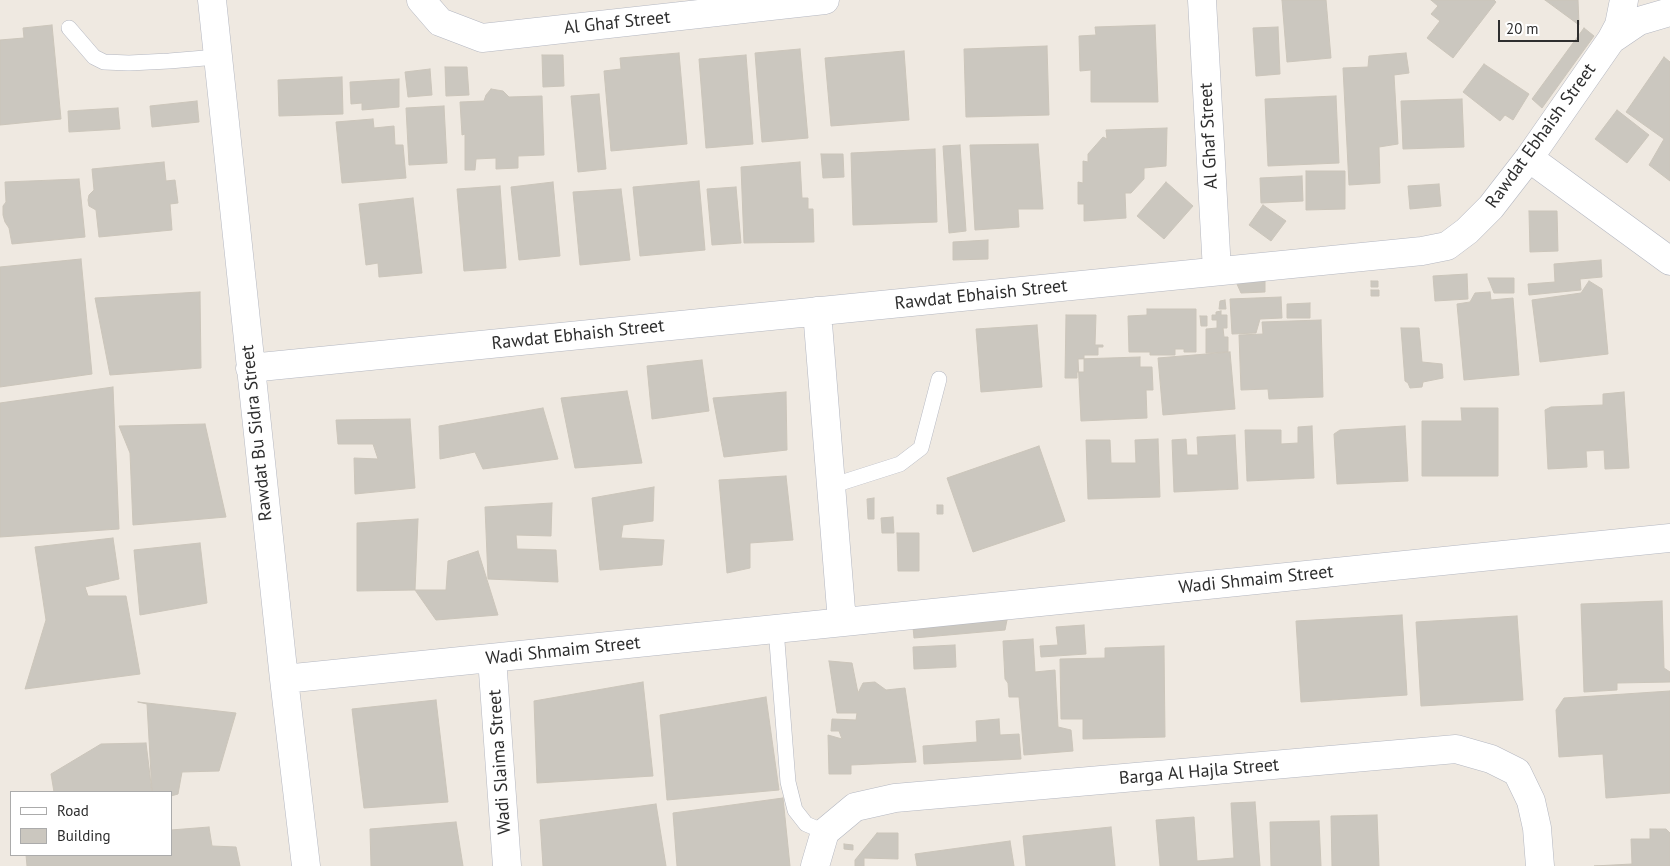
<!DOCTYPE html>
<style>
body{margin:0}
#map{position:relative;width:1670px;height:866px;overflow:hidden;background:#efe9e1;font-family:"PT Sans",sans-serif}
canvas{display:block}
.legend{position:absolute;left:10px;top:791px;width:162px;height:65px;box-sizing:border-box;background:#fff;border:1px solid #ababab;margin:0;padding:6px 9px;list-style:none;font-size:15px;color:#2e2e2e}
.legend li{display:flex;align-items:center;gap:10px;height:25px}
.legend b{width:25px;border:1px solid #ababab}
.scale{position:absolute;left:1498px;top:20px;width:81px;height:22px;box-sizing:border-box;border:2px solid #2e2e2e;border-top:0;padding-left:6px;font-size:15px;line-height:18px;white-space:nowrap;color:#2e2e2e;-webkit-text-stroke:4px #fff;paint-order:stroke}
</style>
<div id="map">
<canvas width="1670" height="866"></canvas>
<ul class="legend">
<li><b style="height:6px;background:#fff"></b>Road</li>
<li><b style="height:14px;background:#cbc7bf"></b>Building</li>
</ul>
<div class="scale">20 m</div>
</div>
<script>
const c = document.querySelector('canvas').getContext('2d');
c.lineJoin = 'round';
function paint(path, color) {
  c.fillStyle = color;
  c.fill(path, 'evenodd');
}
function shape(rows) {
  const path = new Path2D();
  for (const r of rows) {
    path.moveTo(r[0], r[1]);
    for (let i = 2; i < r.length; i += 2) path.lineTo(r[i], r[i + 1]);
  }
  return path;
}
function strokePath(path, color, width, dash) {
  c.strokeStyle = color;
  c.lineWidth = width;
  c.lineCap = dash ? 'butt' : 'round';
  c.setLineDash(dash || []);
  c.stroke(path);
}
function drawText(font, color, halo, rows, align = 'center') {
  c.font = font + ' "PT Sans",sans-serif';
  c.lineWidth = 4;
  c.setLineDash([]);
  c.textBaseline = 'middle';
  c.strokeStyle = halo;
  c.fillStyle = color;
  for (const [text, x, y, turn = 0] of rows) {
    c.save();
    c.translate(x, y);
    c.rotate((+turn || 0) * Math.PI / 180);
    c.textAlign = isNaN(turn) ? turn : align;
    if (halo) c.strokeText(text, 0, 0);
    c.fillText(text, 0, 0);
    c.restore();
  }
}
const building = shape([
 [1282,0,1326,0,1331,58,1287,62,1282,0],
 [1431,0,1494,0,1496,2,1453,58,1427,38,1440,21,1431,14,1438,6,1431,0],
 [1545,0,1578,0,1579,25,1545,0],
 [52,25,61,119,0,125,0,40,24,38,23,28,52,25],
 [1155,25,1158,102,1091,102,1091,70,1080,71,1079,36,1096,35,1095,27,1155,25],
 [1278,27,1280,74,1256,76,1253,28,1278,27],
 [1584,28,1594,36,1542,108,1532,99,1584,28],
 [1047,46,1049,115,966,117,964,49,1047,46],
 [800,49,808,138,762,142,755,53,800,49],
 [904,51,909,120,831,126,825,58,904,51],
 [679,53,687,144,611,151,604,71,621,69,620,58,679,53],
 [1406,53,1409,73,1394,75,1398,144,1379,147,1380,183,1349,185,1343,68,1368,67,1369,56,1406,53],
 [542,55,563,55,564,86,543,87,542,55],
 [746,55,753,144,706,148,699,59,746,55],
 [1664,57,1670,62,1670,181,1649,165,1664,139,1626,112,1664,57],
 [1484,64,1529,94,1513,120,1505,115,1500,121,1463,92,1484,64],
 [445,67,467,67,469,95,446,96,445,67],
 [430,69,432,95,408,97,405,72,430,69],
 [342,77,343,114,279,116,278,80,342,77],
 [399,79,399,107,362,110,362,103,351,104,350,82,399,79],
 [491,89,503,91,509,97,542,96,544,155,518,156,518,168,496,169,496,158,476,159,475,170,465,170,465,134,462,135,460,102,484,101,486,95,491,89],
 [599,94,606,169,578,172,571,96,599,94],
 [1336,96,1339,163,1268,166,1265,99,1336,96],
 [1462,99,1464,147,1403,149,1401,101,1462,99],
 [197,101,199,122,152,127,150,106,197,101],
 [444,106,447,163,409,165,406,108,444,106],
 [118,108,120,129,69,132,68,111,118,108],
 [1617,110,1649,135,1627,163,1595,139,1617,110],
 [373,119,374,128,394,126,395,145,403,145,406,178,342,183,336,122,373,119],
 [1167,128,1166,166,1144,168,1144,179,1131,193,1125,193,1126,218,1084,221,1084,204,1078,204,1078,182,1083,183,1083,161,1088,162,1088,154,1103,137,1107,139,1106,130,1167,128],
 [1038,144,1043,209,1018,209,1019,227,975,230,970,145,1038,144],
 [960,145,966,231,949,233,943,146,960,145],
 [935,149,937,222,853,225,851,153,935,149],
 [821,154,843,154,844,177,823,178,821,154],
 [164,162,166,181,175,180,178,203,170,204,172,230,99,237,96,210,89,206,88,200,89,195,94,190,92,169,164,162],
 [800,162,802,198,808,198,808,209,813,209,814,242,744,243,741,167,800,162],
 [1306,171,1345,171,1345,209,1306,210,1306,171],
 [1302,176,1303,201,1261,203,1260,178,1302,176],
 [79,179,85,237,12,244,9,228,5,222,3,215,3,206,6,202,5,182,79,179],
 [699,181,705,250,640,256,633,187,699,181],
 [553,182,560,256,519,260,511,187,553,182],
 [1166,182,1193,206,1164,239,1137,216,1166,182],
 [1439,184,1441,206,1410,209,1408,186,1439,184],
 [500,186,506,268,464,271,457,189,500,186],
 [736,187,741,243,712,245,707,189,736,187],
 [621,189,630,260,580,265,573,192,621,189],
 [413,198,422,273,379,277,378,263,366,265,359,204,413,198],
 [1263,205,1286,221,1271,241,1249,225,1263,205],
 [1529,211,1557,211,1558,251,1530,252,1529,211],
 [988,240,988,259,953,260,953,242,988,240],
 [81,259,92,374,0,387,0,267,81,259],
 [1601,260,1602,277,1580,279,1581,290,1529,295,1528,284,1555,282,1554,264,1601,260],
 [1467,274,1468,299,1435,301,1433,276,1467,274],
 [1265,277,1265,292,1241,293,1237,284,1238,278,1265,277],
 [1488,278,1514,278,1514,293,1494,293,1488,278],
 [1371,281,1378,281,1378,287,1371,287,1371,281],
 [1589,281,1602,289,1608,354,1540,362,1532,300,1581,293,1589,281],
 [1371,290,1379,290,1379,296,1371,296,1371,290],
 [200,292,201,368,110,375,95,298,200,292],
 [1490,292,1491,300,1513,298,1519,375,1464,380,1457,304,1470,302,1475,293,1490,292],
 [1281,297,1282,318,1260,319,1256,333,1232,334,1230,299,1281,297],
 [1225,300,1226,309,1219,309,1220,301,1225,300],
 [1310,303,1310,318,1287,318,1287,304,1310,303],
 [1147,309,1196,309,1196,352,1184,352,1184,349,1175,349,1175,355,1150,355,1150,352,1129,352,1128,316,1147,315,1147,309],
 [1221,311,1221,315,1227,315,1227,328,1223,328,1224,337,1228,337,1228,352,1206,353,1206,329,1217,328,1217,320,1212,320,1212,315,1216,315,1216,312,1221,311],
 [1066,315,1096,315,1095,345,1103,345,1103,347,1098,347,1098,355,1084,355,1084,372,1077,372,1077,378,1065,378,1066,315],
 [1200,316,1207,316,1207,326,1201,326,1200,316],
 [1321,320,1323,397,1269,399,1268,389,1241,390,1239,335,1263,334,1262,322,1321,320],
 [1037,325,1042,387,981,392,976,329,1037,325],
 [1401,328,1419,328,1422,362,1442,364,1443,378,1423,382,1422,387,1410,388,1408,383,1405,381,1401,328],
 [1230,352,1235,409,1163,415,1158,358,1230,352],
 [1140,357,1140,367,1152,367,1153,390,1146,390,1147,418,1081,421,1078,359,1140,357],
 [702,360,709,411,652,419,647,366,702,360],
 [113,387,119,529,0,537,0,403,113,387],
 [627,391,642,463,575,468,561,398,627,391],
 [786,392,787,450,724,457,713,398,786,392],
 [1624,392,1629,468,1605,469,1604,450,1586,451,1587,467,1548,469,1545,410,1551,407,1603,405,1603,394,1624,392],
 [543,408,558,459,483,469,475,452,440,459,439,426,543,408],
 [1461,408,1498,408,1498,476,1422,476,1422,421,1462,421,1461,408],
 [410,419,415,488,355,494,354,458,378,459,373,444,338,444,336,420,410,419],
 [205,424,226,517,133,525,130,453,119,426,205,424],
 [1312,426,1314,478,1247,481,1245,430,1281,430,1281,444,1298,443,1298,427,1312,426],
 [1405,426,1408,481,1337,484,1334,434,1340,430,1405,426],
 [1235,435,1238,489,1174,492,1172,440,1186,439,1187,455,1198,455,1197,437,1235,435],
 [1158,439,1160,497,1088,499,1086,440,1110,440,1111,463,1136,463,1135,440,1158,439],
 [1039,446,1065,521,973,552,947,478,1039,446],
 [786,476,793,540,750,543,750,568,727,573,719,480,786,476],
 [654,487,653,521,623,525,621,538,664,540,662,565,600,570,592,498,654,487],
 [874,498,874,519,868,519,867,499,874,498],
 [552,503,551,536,516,535,517,549,556,550,558,582,488,579,485,507,552,503],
 [937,505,943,505,943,514,937,514,937,505],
 [893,517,894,533,882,533,881,518,893,517],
 [418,519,415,590,357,591,357,523,418,519],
 [897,533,919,533,919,571,898,571,897,533],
 [113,538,119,579,85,587,88,596,126,596,140,674,25,689,46,620,35,547,113,538],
 [200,543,207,603,140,615,134,550,200,543],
 [478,551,498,615,436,620,415,590,446,590,448,561,478,551],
 [1662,601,1664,668,1670,672,1670,682,1617,683,1617,690,1584,692,1581,604,1662,601],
 [1402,615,1407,695,1301,702,1296,621,1402,615],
 [1517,616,1523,700,1421,706,1416,622,1517,616],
 [1007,620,1005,630,914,638,913,627,1007,620],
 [1084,625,1086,654,1041,657,1040,646,1058,645,1056,627,1084,625],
 [1033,639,1035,672,1055,670,1058,727,1071,730,1073,751,1024,755,1019,697,1009,697,1008,683,1005,679,1003,641,1033,639],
 [955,645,956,667,914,669,913,647,955,645],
 [1164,646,1165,737,1083,739,1083,719,1061,719,1060,659,1105,658,1105,648,1164,646],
 [829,661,852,663,858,693,863,683,875,682,886,690,905,688,916,762,851,765,851,774,829,774,828,735,842,739,839,731,831,731,832,719,856,720,857,713,837,713,829,661],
 [643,682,653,776,537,783,534,701,643,682],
 [1670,691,1670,793,1606,798,1603,754,1559,757,1556,710,1564,698,1670,691],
 [766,697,779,790,667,800,660,715,766,697],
 [436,700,448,802,364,808,352,709,436,700],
 [138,702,236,713,219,771,182,772,178,794,171,796,171,792,152,792,147,704,138,702],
 [999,719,1000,735,1019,734,1021,759,924,764,923,746,977,742,976,721,999,719],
 [146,743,152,792,54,792,51,774,101,744,146,743],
 [783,798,790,866,677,866,673,813,783,798],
 [1255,802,1260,866,1160,866,1156,820,1194,817,1197,861,1234,858,1231,803,1255,802],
 [656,804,666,866,543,866,540,820,656,804],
 [1377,815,1379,866,1332,866,1331,816,1377,815],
 [1319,821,1321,866,1271,866,1270,822,1319,821],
 [456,822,463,866,371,866,370,829,456,822],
 [209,827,212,846,236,847,240,866,27,866,26,855,171,855,171,830,209,827],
 [1111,827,1115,866,1026,866,1023,836,1111,827],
 [1650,829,1666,829,1670,833,1670,866,1594,866,1632,864,1631,839,1650,839,1650,829],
 [877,833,898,833,898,859,864,858,864,866,855,866,855,860,877,833],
 [1010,841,1014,866,917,866,915,854,1010,841],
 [844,844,853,845,853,850,844,849,844,844]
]);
const service = shape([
 [69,28,94,57,104,62,129,63,169,61,217,57],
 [831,486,900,464,921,448,939,379],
 [776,629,788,782,795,810,806,824,825,832]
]);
const minor = shape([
 [212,0,284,679,306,866],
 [421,0,440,22,482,38,825,0],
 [1202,0,1217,271],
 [1611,40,1639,21,1670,12],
 [1529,158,1670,261],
 [817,311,842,622],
 [250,368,1422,251,1447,246,1467,231,1491,207,1529,158,1611,40,1619,25,1624,0],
 [492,658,507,866],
 [284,679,1670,538],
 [815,866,825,832,855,807,895,798,1456,749,1491,759,1517,772,1531,801,1537,828,1540,866]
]);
const streetNames = [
 ["Al Ghaf Street",617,23,-6],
 ["Al Ghaf Street",1209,136,-93],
 ["Rawdat Ebhaish Street",1541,136,-54],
 ["Rawdat Ebhaish Street",981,295,-6],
 ["Rawdat Ebhaish Street",578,335,-6],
 ["Rawdat Bu Sidra Street",257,433,-96],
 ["Wadi Shmaim Street",1256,580,-6],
 ["Wadi Shmaim Street",563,651,-6],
 ["Wadi Slaima Street",500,762,-94],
 ["Barga Al Hajla Street",1199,772,-5]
];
paint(building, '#cbc7bf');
strokePath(building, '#cbc5ba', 1);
strokePath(service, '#b4b7c1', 16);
strokePath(minor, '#b4b7c1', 29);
strokePath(service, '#fff', 15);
strokePath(minor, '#fff', 28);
drawText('18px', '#2e2e2e', '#fff', streetNames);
</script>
